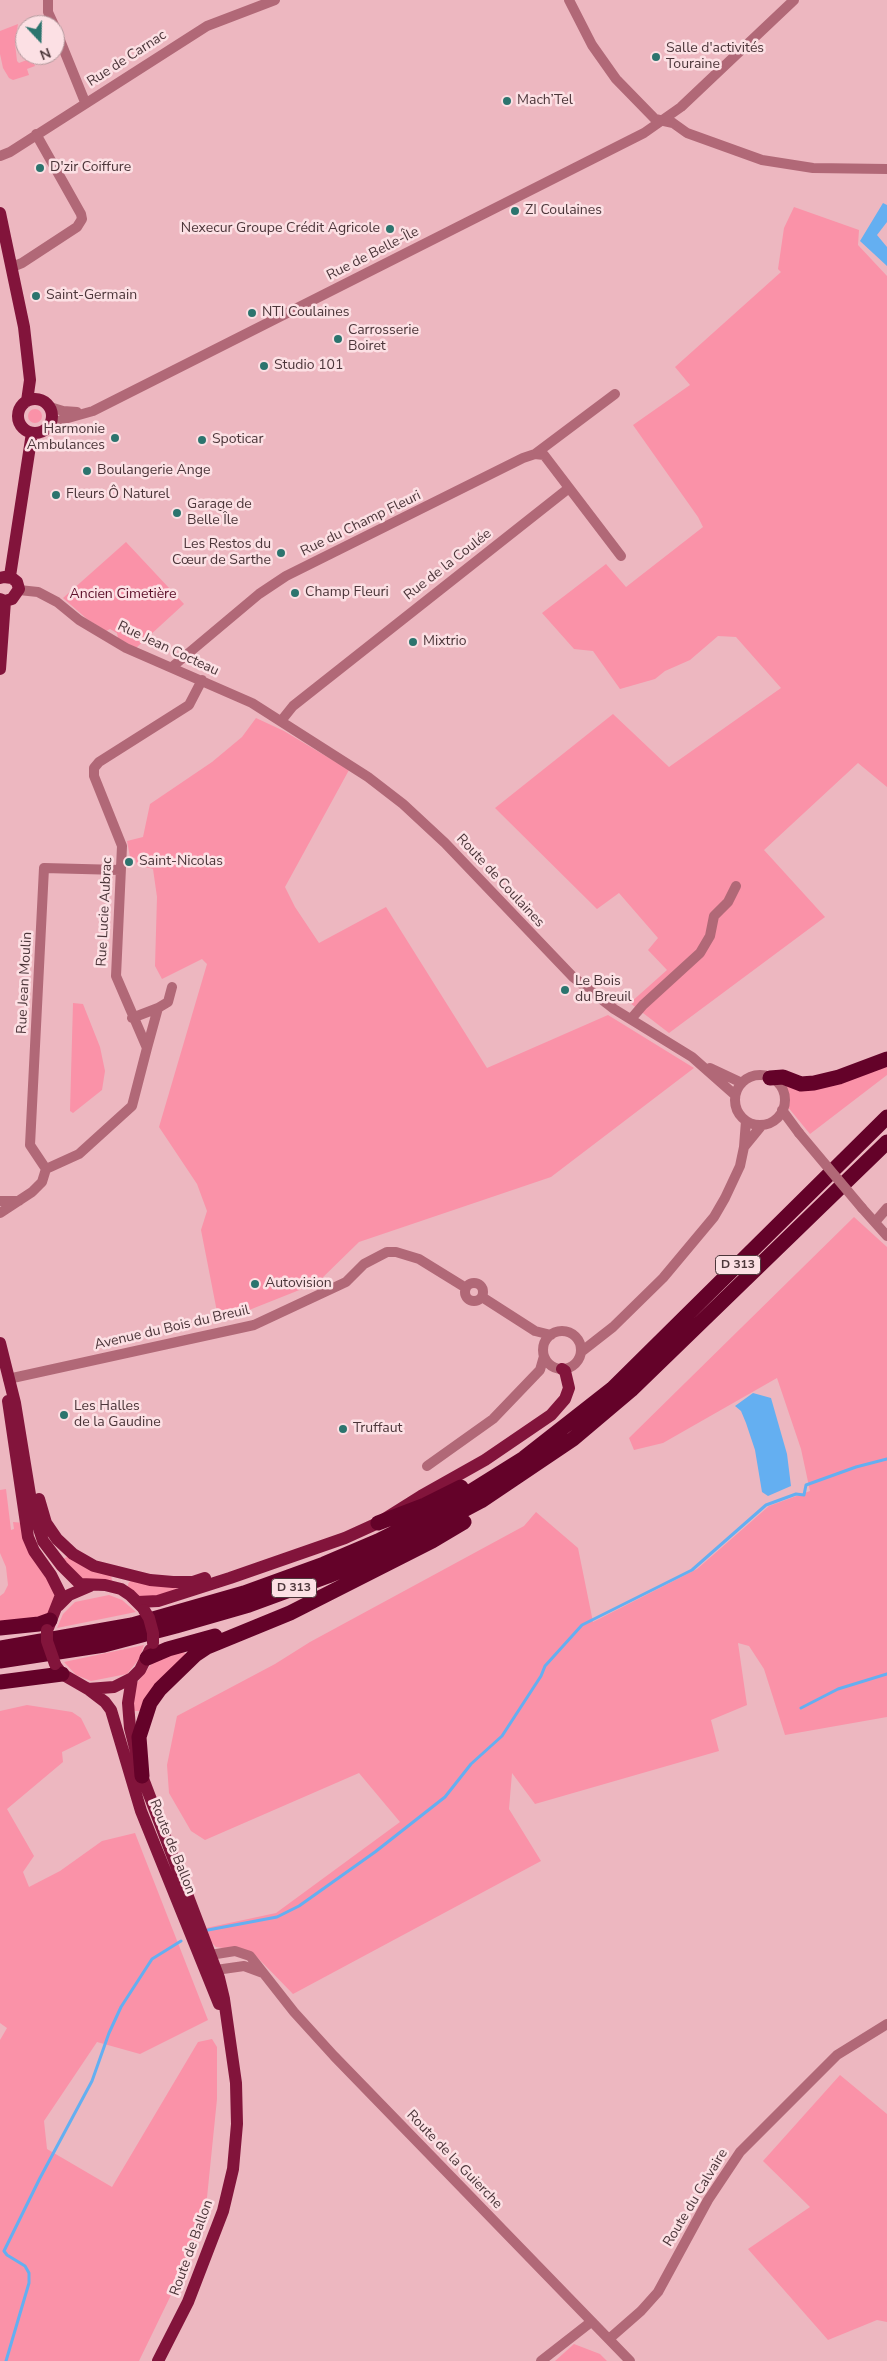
<!DOCTYPE html>
<meta charset="utf-8">
<style>
body{margin:0}
#map{position:relative;width:887px;height:2361px;overflow:hidden;background:#edb7c0;font-family:"Nunito Sans",sans-serif}
canvas{display:block}
.north{position:absolute;left:15px;top:15px;width:50px;height:50px;box-sizing:border-box;background:#fce0e4;border:1px solid #b69ca0;border-radius:50%;rotate:159deg;font-size:14px;font-weight:700;line-height:20px;text-align:center;color:#4c363a}
.north::after{content:'';display:block;margin:auto;width:18px;height:22px;background:#2c746e;clip-path:polygon(50% 0,100% 100%,50% 72%,0 100%)}
</style>
<div id="map">
<canvas width="887" height="2361"></canvas>
<div class="north">N</div>
</div>
<script>
const c = document.querySelector('canvas').getContext('2d');
c.lineJoin = 'round';
function paint(path, color) {
  c.fillStyle = color;
  c.fill(path, 'evenodd');
}
function shape(rows) {
  const path = new Path2D();
  for (const r of rows) {
    if (r.length === 3) {
      path.moveTo(r[0] + r[2], r[1]);
      path.arc(r[0], r[1], r[2], 0, 2 * Math.PI);
      continue;
    }
    path.moveTo(r[0], r[1]);
    for (let i = 2; i < r.length; i += 2) path.lineTo(r[i], r[i + 1]);
  }
  return path;
}
function strokePath(path, color, width, dash) {
  c.strokeStyle = color;
  c.lineWidth = width;
  c.lineCap = dash ? 'butt' : 'round';
  c.setLineDash(dash || []);
  c.stroke(path);
}
function drawText(font, color, halo, rows, align = 'center') {
  c.font = font + ' "Nunito Sans",sans-serif';
  c.lineWidth = 5;
  c.setLineDash([]);
  c.textBaseline = 'middle';
  c.strokeStyle = halo;
  c.fillStyle = color;
  for (const [text, x, y, turn = 0] of rows) {
    c.save();
    c.translate(x, y);
    c.rotate((+turn || 0) * Math.PI / 180);
    c.textAlign = isNaN(turn) ? turn : align;
    if (halo) c.strokeText(text, 0, 0);
    c.fillText(text, 0, 0);
    c.restore();
  }
}
const green = shape([
 [18,24,15,43,17,61,19,63,32,58,35,66,27,69,29,75,13,80,9,78,3,68,0,54,0,31],
 [794,207,859,230,858,245,887,276,887,787,858,763,764,850,825,917,669,1033,630,1003,667,970,648,950,658,938,619,893,597,909,495,808,613,714,669,767,781,688,736,637,718,636,690,660,665,671,655,679,620,689,593,651,574,649,542,613,606,564,626,587,703,527,698,517,633,425,690,385,675,367,781,272,778,269,784,228],
 [35,416,7],
 [126,542,184,604,136,648,118,638,117,633,110,629,106,631,87,619,63,598],
 [256,718,284,731,349,770,285,887,295,907,319,943,386,907,487,1068,608,1015,694,1068,551,1177,359,1242,317,1283,219,1322,201,1230,207,1211,197,1184,159,1127,207,964,202,959,162,979,155,966,157,897,153,869,137,865,135,858,130,857,127,841,143,837,150,804,212,762,242,737],
 [73,1003,83,1004,100,1047,105,1071,102,1090,73,1113,70,1111],
 [887,1063,887,1075,810,1134,787,1106,786,1091,779,1080,793,1086],
 [854,1217,887,1247,887,1717,785,1735,764,1669,749,1646,738,1643,747,1705,711,1720,719,1751,535,1804,512,1773,509,1809,541,1861,293,1994,252,1952,216,1947,211,1942,206,1928,276,1913,400,1822,359,1773,205,1840,191,1831,169,1793,167,1765,177,1716,275,1664,310,1642,524,1526,536,1512,578,1548,593,1622,697,1569,769,1506,810,1491,801,1449,777,1378,663,1443,634,1450,629,1438],
 [6,1489,11,1530,14,1529,13,1522,25,1523,61,1595,50,1620,0,1628,0,1596,4,1593,8,1585,6,1567,0,1553,0,1490],
 [69,1556,111,1574,112,1581,90,1586,63,1559],
 [133,1580,173,1582,179,1591,138,1602,127,1588,129,1582],
 [109,1595,122,1600,136,1612,57,1628,63,1614,75,1602],
 [144,1645,139,1659,127,1674,91,1681,76,1675,64,1662],
 [181,1651,185,1653,185,1657,142,1711,135,1711,133,1708,133,1688,153,1662],
 [27,1705,72,1712,81,1718,91,1738,62,1752,63,1762,7,1809,34,1856,23,1872,29,1887,60,1871,102,1841,135,1833,208,2020,140,2054,97,2042,44,2121,47,2149,112,2187,198,2042,212,2039,217,2047,217,2099,204,2227,139,2361,0,2361,0,2040,7,2028,0,2023,0,1711],
 [840,2075,887,2114,887,2322,877,2320,828,2340,748,2249,810,2207,763,2161],
 [574,2344,600,2354,607,2361,555,2361]
]);
const water = shape([
 [883,203,887,205,887,222,877,235,887,247,887,266,860,241],
 [753,1393,771,1398,787,1454,791,1486,768,1496,762,1492,755,1450,746,1423,741,1411,735,1406]
]);
const stream = shape([
 [801,1708,838,1689,887,1674],
 [208,1930,277,1917,299,1906,375,1852,445,1797,471,1764,502,1736,541,1676,545,1666,582,1625,692,1570,766,1505,796,1494,804,1495,806,1485,856,1467,887,1459],
 [6,2361,29,2283,29,2273,25,2266,7,2255,4,2251,40,2178,92,2081,109,2033,121,2007,152,1959,181,1941]
]);
const minor = shape([
 [48,0,48,12,54,25],
 [569,0,592,45,616,79,655,119,673,123,687,133,762,160,813,168,887,169],
 [55,28,85,102],
 [0,156,10,152,207,26,275,0],
 [12,267,22,263,77,227,82,219,81,214,36,134],
 [50,407,63,411,77,412],
 [47,428,61,420,93,411,644,133,681,107,794,0],
 [535,454,615,394],
 [19,590,38,592,57,602,79,620,126,648,252,703,368,777,403,804,445,843,573,977,614,1009,692,1057,735,1095],
 [172,667,259,594,286,576,523,458,535,454,544,455,621,556],
 [281,721,293,706,569,488],
 [158,1008,168,1002,172,987],
 [132,1018,158,1008,147,1048],
 [631,1019,643,1005,700,953,710,936,714,916,728,902,736,886],
 [710,1068,742,1083],
 [760,1100,25],
 [782,1110,799,1133],
 [744,1147,762,1125],
 [46,1169,30,1145,44,868,120,870],
 [0,1201,19,1201],
 [862,1208,887,1236],
 [0,1213,32,1192,42,1182,46,1169,79,1154,132,1106,147,1048,116,976,122,846,94,776,94,768,99,762,189,705,202,680],
 [875,1222,887,1208],
 [474,1292,9],
 [482,1297,535,1331,551,1335],
 [562,1350,19],
 [581,1352,613,1327,663,1278,714,1217,725,1198,740,1166,744,1147,746,1121],
 [8,1379,254,1325,346,1282,364,1264,387,1252,396,1252,419,1259,466,1288],
 [427,1466,493,1419,540,1370,544,1356],
 [263,1973,244,1966,216,1970,203,1965,210,1955,235,1951,250,1956,294,2012,334,2056,630,2361],
 [609,2339,641,2311,658,2292,708,2200,740,2152,837,2055,887,2024],
 [541,2361,591,2322]
]);
const major = shape([
 [0,213,24,327,30,380,27,401],
 [35,416,17],
 [10,576,32,433],
 [0,578,4,577,12,578,17,582,19,589,12,599,5,601,0,599],
 [0,669,5,601],
 [0,1343,15,1403,32,1507,43,1541,62,1566,80,1584,105,1585,121,1589,130,1595,142,1607],
 [8,1401,28,1537,34,1551,51,1575,61,1595,48,1628],
 [39,1499,46,1523,57,1539,73,1554,94,1566,150,1580,173,1582,193,1582,205,1578],
 [138,1602,158,1601,230,1578,345,1538,378,1523,421,1496,485,1460,551,1415,565,1399,569,1388,565,1371,562,1369],
 [58,1606,69,1595,90,1586],
 [56,1666,62,1674,88,1689,114,1687,132,1678,140,1670,150,1650],
 [132,1678,128,1703,130,1728,142,1776,219,1978,224,1999,236,2083,237,2124,233,2169,223,2211,188,2302,158,2361],
 [88,1689,105,1702,111,1710,141,1811,219,2004]
]);
const highway = shape([
 [770,1078,783,1077,801,1084,814,1083,839,1077,887,1059],
 [378,1523,425,1505,461,1487],
 [0,1628,39,1624,50,1620],
 [0,1648,132,1625,244,1593,324,1564,378,1541,444,1508,524,1458,612,1389,887,1117],
 [147,1658,168,1649,215,1636],
 [0,1661,104,1645,176,1626,249,1605,328,1576,385,1552,481,1501,573,1439,631,1390,887,1142],
 [0,1682,62,1674],
 [142,1776,139,1737,150,1703,160,1689,195,1655,207,1647,290,1613,432,1541,464,1522]
]);
const minorBridge = shape([
 [799,1133,862,1208]
]);
const majorBridge = shape([
 [144,1610,149,1618,153,1633,153,1643],
 [47,1630,47,1641,55,1664]
]);
const markers = [
 [656,57,5,"#2c746e"],
 [507,101,5,"#2c746e"],
 [40,168,5,"#2c746e"],
 [515,211,5,"#2c746e"],
 [390,229,5,"#2c746e"],
 [36,296,5,"#2c746e"],
 [252,313,5,"#2c746e"],
 [338,339,5,"#2c746e"],
 [264,366,5,"#2c746e"],
 [115,438,5,"#2c746e"],
 [202,440,5,"#2c746e"],
 [87,471,5,"#2c746e"],
 [56,495,5,"#2c746e"],
 [177,513,5,"#2c746e"],
 [281,553,5,"#2c746e"],
 [295,593,5,"#2c746e"],
 [413,642,5,"#2c746e"],
 [129,862,5,"#2c746e"],
 [565,990,5,"#2c746e"],
 [255,1284,5,"#2c746e"],
 [64,1415,5,"#2c746e"],
 [343,1429,5,"#2c746e"]
];
const shields = [
 [738,1265,45],
 [294,1588,45]
];
const shieldNames = [
 ["D 313",738,1265],
 ["D 313",294,1588]
];
const poiNames = [
 ["Salle d'activités",666,49],
 ["Touraine",666,65],
 ["Mach’Tel",517,101],
 ["D'zir Coiffure",50,168],
 ["ZI Coulaines",525,211],
 ["Nexecur Groupe Crédit Agricole",380,229,"right"],
 ["Saint-Germain",46,296],
 ["NTI Coulaines",262,313],
 ["Carrosserie",348,331],
 ["Boiret",348,347],
 ["Studio 101",274,366],
 ["Harmonie",105,430,"right"],
 ["Ambulances",105,446,"right"],
 ["Spoticar",212,440],
 ["Boulangerie Ange",97,471],
 ["Fleurs Ô Naturel",66,495],
 ["Garage de",187,505],
 ["Belle Île",187,521],
 ["Les Restos du",271,545,"right"],
 ["Cœur de Sarthe",271,561,"right"],
 ["Champ Fleuri",305,593],
 ["Mixtrio",423,642],
 ["Saint-Nicolas",139,862],
 ["Le Bois",575,982],
 ["du Breuil",575,998],
 ["Autovision",265,1284],
 ["Les Halles",74,1407],
 ["de la Gaudine",74,1423],
 ["Truffaut",353,1429]
];
const streetNames = [
 ["Rue de Carnac",127,59,-33],
 ["Rue de Belle-Île",373,254,-27],
 ["Rue du Champ Fleuri",361,524,-26],
 ["Rue de la Coulée",448,565,-38],
 ["Rue Jean Cocteau",168,649,25],
 ["Route de Coulaines",500,881,47],
 ["Rue Lucie Aubrac",105,912,-87],
 ["Rue Jean Moulin",25,983,-87],
 ["Avenue du Bois du Breuil",172,1328,-13],
 ["Route de Ballon",172,1847,68],
 ["Route de la Guierche",454,2160,46],
 ["Route du Calvaire",696,2198,-59],
 ["Route de Ballon",192,2248,-70]
];
const parkNames = [
 ["Ancien Cimetière",123,595]
];
paint(green, '#fa92a8');
paint(water, '#64aff1');
strokePath(stream, '#64aff1', 3);
strokePath(minor, '#b16877', 10);
strokePath(major, '#82143b', 12);
strokePath(highway, '#640229', 15);
strokePath(minorBridge, '#b16877', 10);
strokePath(majorBridge, '#82143b', 12);
for (const [x, y, r, color] of markers) {
  const dot = new Path2D();
  dot.arc(x, y, r, 0, 2 * Math.PI);
  c.fillStyle = color;
  c.fill(dot);
  strokePath(dot, '#fce0e4', 2);
}
for (const [x, y, w] of shields) {
  const box = new Path2D();
  box.roundRect(x - w / 2, y - 9.5, w, 19, 4);
  c.fillStyle = '#fce0e4';
  c.fill(box);
  strokePath(box, '#4c363a', 1);
}
drawText('bold 12px', '#4c363a', null, shieldNames);
drawText('14px', '#4c363a', '#fce0e4', poiNames, 'left');
drawText('14px', '#4c363a', '#fce0e4', streetNames);
drawText('14px', '#5c0f29', '#fce0e4', parkNames);
</script>
